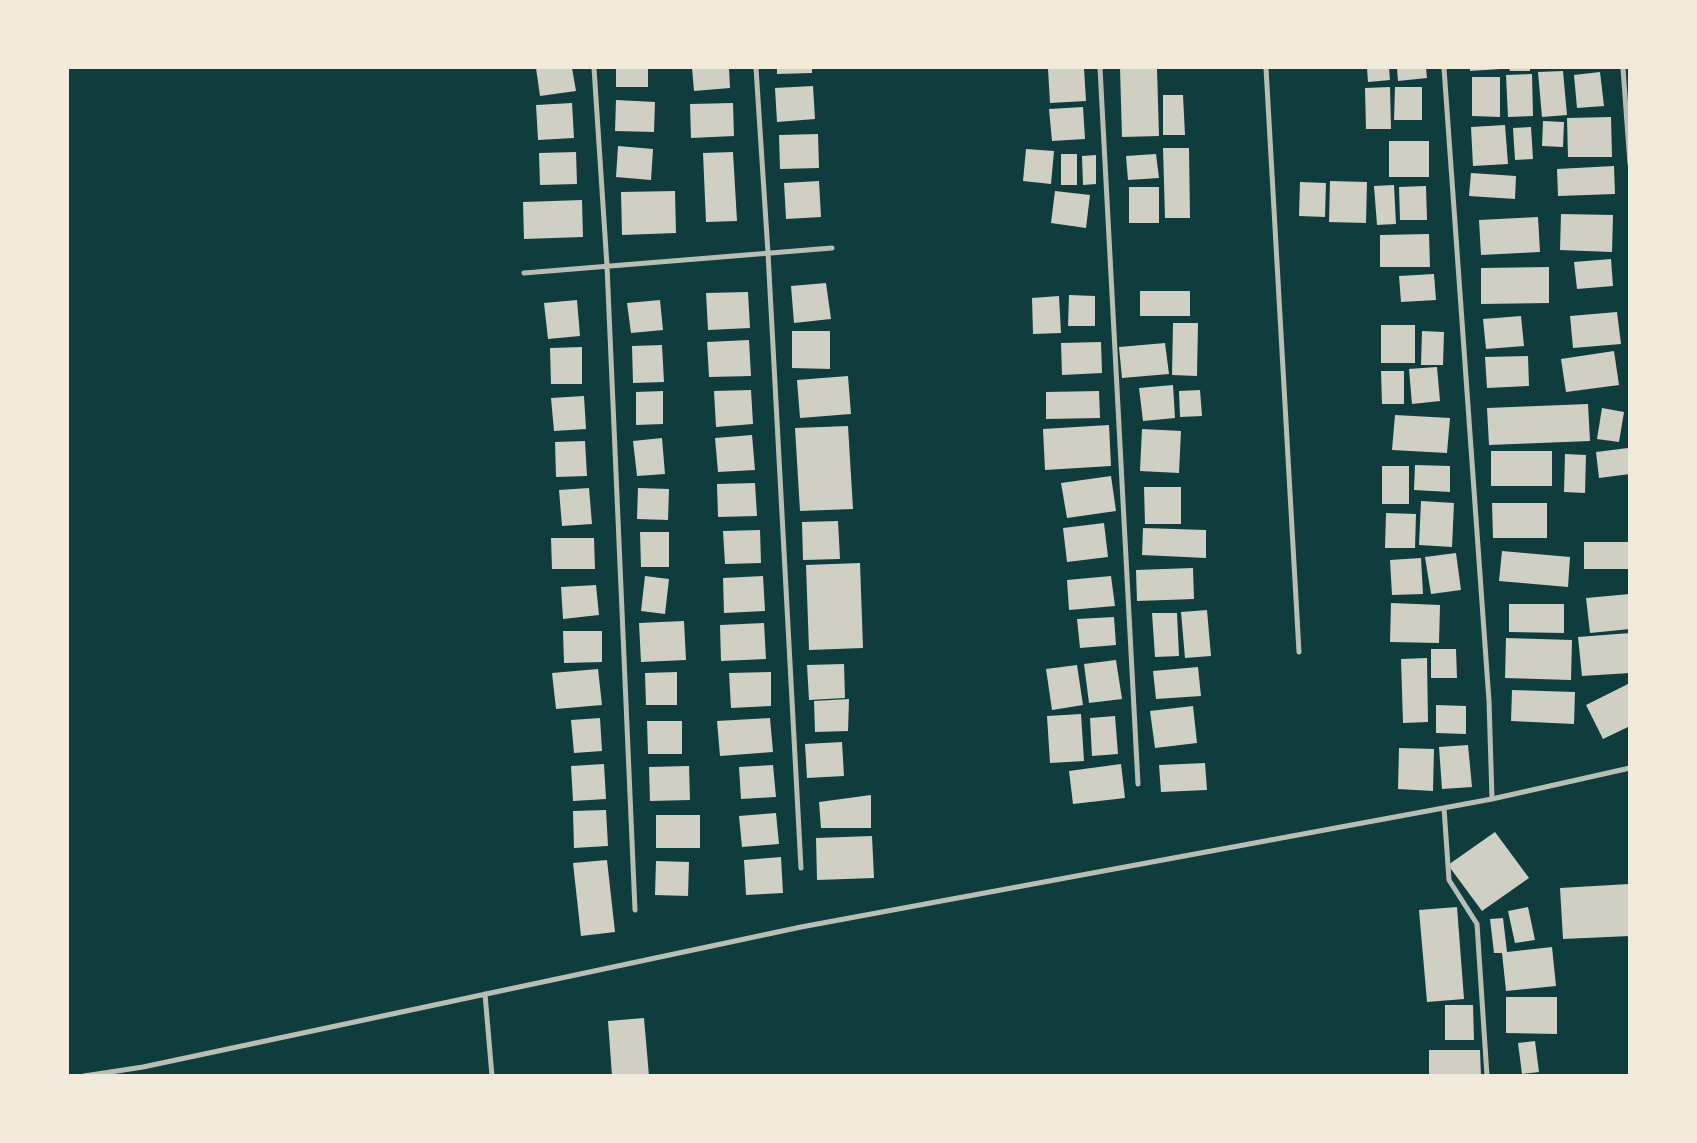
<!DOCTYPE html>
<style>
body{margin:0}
#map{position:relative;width:1697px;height:1143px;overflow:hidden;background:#0f3d3e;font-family:Signika,sans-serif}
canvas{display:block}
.frame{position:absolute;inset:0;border:69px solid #f1e9da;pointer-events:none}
</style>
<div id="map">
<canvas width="1697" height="1143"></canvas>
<div class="frame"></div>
</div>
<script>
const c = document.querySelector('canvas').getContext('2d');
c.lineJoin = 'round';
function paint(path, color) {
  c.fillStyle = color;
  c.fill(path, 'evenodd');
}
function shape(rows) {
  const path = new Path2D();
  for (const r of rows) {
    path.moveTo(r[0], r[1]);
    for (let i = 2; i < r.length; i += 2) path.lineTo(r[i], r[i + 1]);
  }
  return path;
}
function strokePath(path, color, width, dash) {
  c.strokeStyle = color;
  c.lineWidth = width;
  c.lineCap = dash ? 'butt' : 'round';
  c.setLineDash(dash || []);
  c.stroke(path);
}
const building = shape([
 [536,68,572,68,576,91,540,96],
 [616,68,648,68,648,87,616,87],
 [692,68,729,68,730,88,694,91],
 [777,68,812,68,812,73,777,74],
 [1084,68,1086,101,1050,103,1048,69],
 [1120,68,1157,68,1159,136,1122,137],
 [1367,68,1389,68,1390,80,1368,82],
 [1397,68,1426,68,1427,78,1398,81],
 [1470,68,1501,68,1501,69,1470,71],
 [1509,68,1530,68,1530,71,1510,71],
 [1563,71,1567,115,1542,117,1538,72],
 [1600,72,1604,106,1577,108,1574,75],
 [1532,74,1533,116,1508,117,1506,75],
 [1472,77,1500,77,1500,117,1472,116],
 [813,86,815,119,777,122,775,88],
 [1390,87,1391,129,1366,129,1365,88],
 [1395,87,1422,87,1422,120,1394,120],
 [1163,95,1183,95,1185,135,1163,135],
 [616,100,655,102,654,132,615,131],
 [572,103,574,138,538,140,536,105],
 [733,103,734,136,691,138,690,104],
 [1083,107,1085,139,1052,141,1049,109],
 [1611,117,1612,157,1568,157,1567,118],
 [1543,121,1564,122,1563,147,1542,146],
 [1505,125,1508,164,1473,166,1471,127],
 [1531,127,1533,159,1515,160,1513,128],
 [818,134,819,168,780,169,779,135],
 [1389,141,1429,141,1429,177,1389,177],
 [618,146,653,149,651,180,616,177],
 [1163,148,1189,148,1190,218,1165,218],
 [1026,149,1054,151,1051,184,1023,181],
 [576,152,577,184,540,185,539,153],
 [733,152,737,221,706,222,703,153],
 [1061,154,1077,154,1077,185,1061,185],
 [1156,154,1159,178,1128,180,1126,156],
 [1096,155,1096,184,1083,185,1082,156],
 [1614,166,1615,194,1558,196,1557,169],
 [1471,173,1516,176,1515,199,1469,196],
 [819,181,821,217,786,219,784,183],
 [1330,181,1367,182,1366,223,1329,222],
 [1300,182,1326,183,1325,217,1299,216],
 [1394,185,1396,224,1377,225,1374,186],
 [1426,186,1427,220,1400,220,1399,187],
 [1129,187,1159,187,1159,223,1129,223],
 [675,191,676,233,622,235,621,192],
 [1055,191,1090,195,1086,228,1051,223],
 [582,200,583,237,524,239,523,202],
 [1561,214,1613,215,1612,252,1560,250],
 [1538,217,1540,252,1481,255,1479,220],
 [1429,234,1430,267,1380,267,1380,235],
 [1611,259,1613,286,1577,289,1574,262],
 [1549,267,1549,303,1481,304,1481,268],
 [1434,274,1436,300,1401,302,1399,276],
 [826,283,831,319,794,323,791,286],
 [1140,291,1190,291,1190,316,1140,316],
 [748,292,750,328,708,330,706,293],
 [1069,295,1095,296,1095,326,1068,326],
 [1059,296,1061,333,1033,334,1032,298],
 [577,300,580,336,548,339,544,303],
 [660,300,663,330,631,333,627,303],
 [1617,312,1621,344,1573,348,1570,316],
 [1521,316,1524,346,1486,349,1483,319],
 [1173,323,1198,323,1197,376,1172,375],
 [1381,325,1415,325,1415,363,1381,363],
 [792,331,830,331,830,369,792,368],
 [1422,331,1444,332,1443,365,1421,365],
 [749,340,751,376,709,377,707,342],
 [1101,342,1102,373,1062,375,1061,343],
 [1165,343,1169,374,1122,378,1119,347],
 [662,345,664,382,633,383,632,346],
 [582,347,582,384,551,384,550,348],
 [1614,351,1619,385,1566,392,1561,359],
 [1528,356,1529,386,1487,388,1485,357],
 [1437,367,1440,401,1412,404,1409,369],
 [1381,371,1404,371,1404,404,1382,404],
 [848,376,851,414,800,418,797,380],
 [1173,385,1175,418,1143,421,1139,388],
 [751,390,753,424,716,427,714,391],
 [1200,390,1202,416,1180,417,1179,391],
 [663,391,663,424,636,425,636,392],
 [1099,391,1100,418,1046,419,1046,392],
 [584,396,586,429,554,431,551,398],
 [1588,404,1590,441,1489,445,1487,408],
 [1602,408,1624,412,1619,442,1597,439],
 [1395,415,1450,418,1447,453,1392,450],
 [1109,425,1111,466,1045,470,1043,429],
 [848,426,853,509,800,511,795,428],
 [1142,429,1181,431,1179,473,1140,471],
 [752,435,755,470,718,472,715,438],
 [662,438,665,474,637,476,633,441],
 [585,441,587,476,556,477,555,442],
 [1628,448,1630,474,1599,478,1596,452],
 [1491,451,1552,451,1552,486,1491,486],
 [1565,454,1586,455,1585,493,1564,492],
 [1415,465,1450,466,1450,492,1414,490],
 [1382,466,1409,466,1409,504,1382,504],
 [1111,476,1116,511,1067,518,1061,483],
 [755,483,757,516,718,517,717,484],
 [1144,487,1181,487,1181,524,1145,524],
 [589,488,592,524,562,526,559,490],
 [638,488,669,489,668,520,637,519],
 [1421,501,1454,503,1452,547,1419,545],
 [1492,503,1547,503,1547,538,1493,538],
 [1386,513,1416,514,1415,548,1385,548],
 [838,521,840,559,803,560,802,522],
 [1104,523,1108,557,1067,562,1063,528],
 [1143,528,1206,530,1206,558,1142,555],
 [760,530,761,563,725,564,723,531],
 [640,532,669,532,669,567,641,567],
 [551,538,594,538,595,569,552,569],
 [1584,542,1628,542,1628,569,1584,569],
 [1502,551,1570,557,1568,587,1499,581],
 [1456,553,1461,590,1431,594,1425,557],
 [1421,558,1423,594,1392,595,1390,560],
 [860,563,863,648,809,650,806,565],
 [1193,568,1194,599,1137,601,1136,570],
 [645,576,669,579,665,614,641,611],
 [763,576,765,611,724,613,723,578],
 [1111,576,1115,606,1069,610,1067,580],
 [596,585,599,615,563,619,561,587],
 [1630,594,1630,629,1590,633,1586,598],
 [1391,603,1440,605,1439,643,1390,642],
 [1509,604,1564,604,1564,633,1509,632],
 [1207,610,1211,656,1185,658,1181,612],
 [1152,613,1177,613,1179,656,1155,657],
 [1114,617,1116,645,1080,648,1077,619],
 [684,621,686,660,641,662,639,623],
 [764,623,766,659,721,661,720,625],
 [563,631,602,631,602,662,564,663],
 [1630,633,1630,673,1582,676,1578,637],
 [1506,638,1572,640,1571,680,1505,678],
 [1431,649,1456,649,1457,678,1431,678],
 [1427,658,1428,722,1403,723,1401,659],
 [1116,660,1122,699,1089,703,1084,664],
 [844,664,845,698,809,700,807,665],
 [1077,665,1083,705,1052,710,1046,669],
 [1198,667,1201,696,1156,699,1153,671],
 [598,669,602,705,556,709,552,673],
 [677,672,677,705,646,705,645,673],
 [771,672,771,706,731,708,729,673],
 [1630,683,1630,726,1603,739,1586,705],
 [1512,690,1575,692,1574,724,1511,721],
 [849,699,848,731,815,732,814,701],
 [1436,705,1466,706,1466,734,1436,733],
 [1193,706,1197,743,1155,748,1150,711],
 [1081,714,1084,761,1050,763,1047,716],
 [1115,716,1118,754,1092,756,1090,718],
 [600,718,602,751,574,753,571,720],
 [770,718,773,752,720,756,717,721],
 [647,721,682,721,682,754,648,754],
 [842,742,844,776,807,778,805,744],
 [1468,745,1472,787,1442,789,1439,747],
 [1399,748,1434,749,1433,791,1398,789],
 [1205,763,1207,790,1161,792,1159,765],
 [604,764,606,799,573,801,571,766],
 [1121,764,1125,798,1073,804,1069,771],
 [773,765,776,797,741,799,739,767],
 [689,766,690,800,650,801,649,767],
 [871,795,871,828,821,828,819,802],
 [606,810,608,846,574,848,573,811],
 [776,813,779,844,742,847,739,816],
 [656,815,700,815,700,848,656,848],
 [1495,832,1529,878,1482,911,1448,865],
 [872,836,874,878,817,880,816,838],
 [781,857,783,893,746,895,744,860],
 [607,860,615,932,581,936,573,863],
 [656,861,689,862,688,896,655,895],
 [1629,884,1630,936,1563,939,1560,888],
 [1457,907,1464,999,1427,1002,1419,910],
 [1528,907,1535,940,1515,943,1508,911],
 [1503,918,1507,952,1552,947,1556,986,1506,991,1502,953,1494,953,1490,919],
 [1506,997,1557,997,1557,1034,1506,1033],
 [1445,1005,1473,1005,1474,1040,1445,1040],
 [644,1018,649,1076,612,1076,608,1021],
 [1535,1041,1539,1072,1522,1074,1518,1043],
 [1429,1050,1480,1050,1481,1076,1429,1076]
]);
const minor = shape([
 [594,68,607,266,635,910],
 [756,68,768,253,801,868],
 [1100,68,1138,784],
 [1266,68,1299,652],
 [1444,68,1489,701,1492,799],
 [1623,68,1630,164],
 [524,273,832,248],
 [1444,808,1449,880,1477,924,1487,1076],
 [485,994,492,1076],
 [84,1076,143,1067,801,927,1492,799,1630,768]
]);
paint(building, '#cfcfc3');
strokePath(minor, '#b8beb3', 5);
</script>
